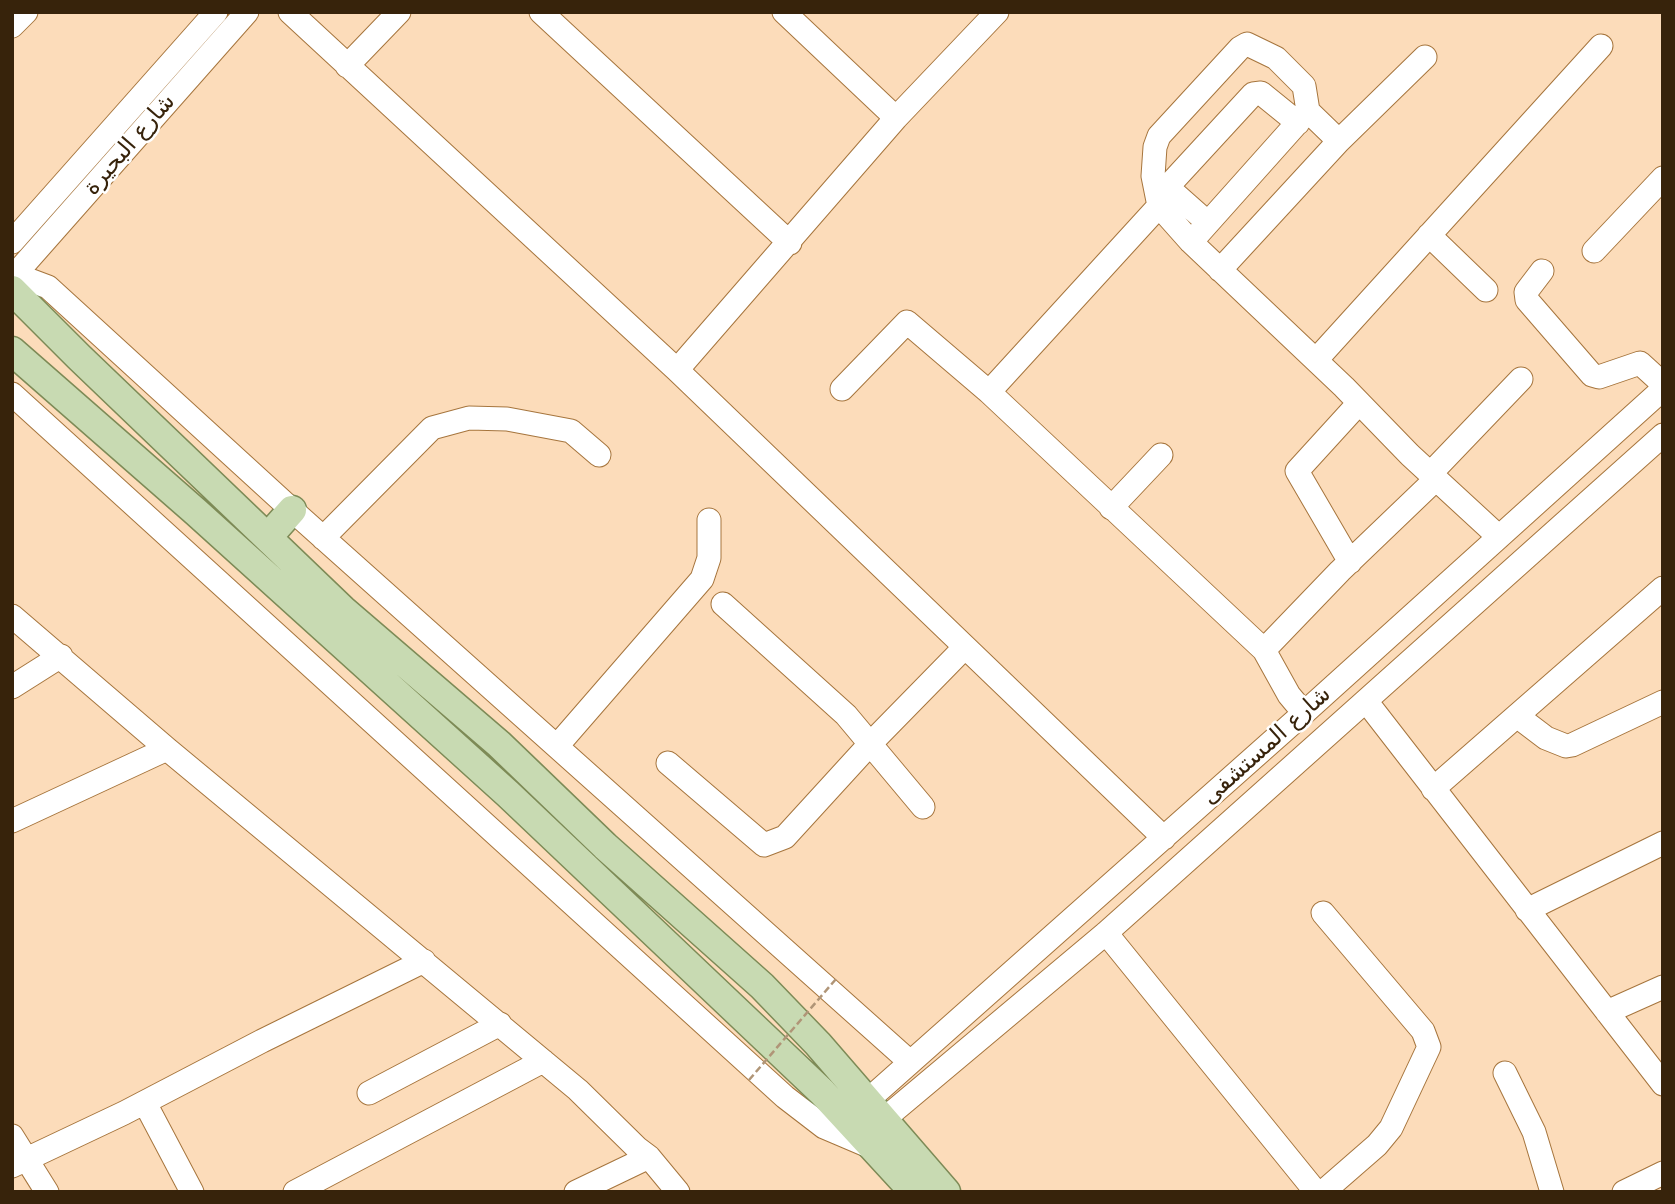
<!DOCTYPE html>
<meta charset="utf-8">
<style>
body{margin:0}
#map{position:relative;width:1675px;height:1204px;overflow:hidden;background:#fcdcba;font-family:"DejaVu Sans",sans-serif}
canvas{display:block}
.frame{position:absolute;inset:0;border:14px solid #37230b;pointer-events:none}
</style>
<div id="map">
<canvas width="1675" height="1204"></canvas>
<div class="frame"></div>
</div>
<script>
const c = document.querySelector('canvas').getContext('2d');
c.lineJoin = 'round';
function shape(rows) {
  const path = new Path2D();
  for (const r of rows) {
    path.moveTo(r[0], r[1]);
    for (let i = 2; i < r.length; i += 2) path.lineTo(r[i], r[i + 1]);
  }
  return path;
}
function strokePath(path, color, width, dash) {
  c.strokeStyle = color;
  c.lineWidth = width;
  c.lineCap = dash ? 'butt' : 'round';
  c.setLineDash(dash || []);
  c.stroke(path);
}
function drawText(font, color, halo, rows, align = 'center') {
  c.font = font + ' "DejaVu Sans","Noto Sans Arabic",sans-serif';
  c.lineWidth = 5;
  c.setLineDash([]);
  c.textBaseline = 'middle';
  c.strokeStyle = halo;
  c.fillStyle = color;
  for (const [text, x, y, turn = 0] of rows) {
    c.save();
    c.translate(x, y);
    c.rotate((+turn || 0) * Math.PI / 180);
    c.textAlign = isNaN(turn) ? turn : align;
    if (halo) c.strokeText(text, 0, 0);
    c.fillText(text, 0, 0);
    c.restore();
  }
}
const minor = shape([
 [290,12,677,370,1164,838],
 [541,12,790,243],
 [784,12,896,118],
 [12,26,26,12],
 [347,66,399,12],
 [1308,111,1304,86,1276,58,1247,44,1240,48,1159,136,1155,147,1153,176,1159,206,1191,242,1344,387,1410,455,1499,537],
 [1339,141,1425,57],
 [1208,223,1173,192,1171,183,1253,94,1261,93,1298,123],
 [1429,235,1486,290],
 [12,242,216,12],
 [1191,242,1308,111,1339,141,1220,270],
 [1594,251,1663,178],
 [1542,271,1526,292,1527,300,1592,375,1599,377,1640,363,1663,384],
 [12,278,247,12],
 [12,289,21,280,32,281,48,287,292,510,910,1062],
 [1316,360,1601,46],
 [677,370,896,118,997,12],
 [842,389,907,322,989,392,1264,650,1289,695,1304,713],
 [989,392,1159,206],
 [12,394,785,1097,824,1127,871,1147],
 [1430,474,1521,379],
 [1111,508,1161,455],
 [323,538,432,428,469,418,507,419,571,431,599,455],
 [1350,562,1297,471,1359,403],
 [723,604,846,715,923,807],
 [12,616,167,749,578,1090,637,1148,649,1157,678,1192],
 [1264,650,1340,571,1436,479],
 [12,687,61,656],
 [1366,701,1663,1084],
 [1517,716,1546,738,1566,746,1572,745,1663,702],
 [557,746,702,579,709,558,709,520],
 [668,763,764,845,785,837,870,744,965,647],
 [1433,789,1663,588],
 [12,821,167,749],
 [1527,910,1663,843],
 [1106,933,1316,1192],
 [1607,1012,1663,987],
 [1505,1073,1534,1132,1552,1192],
 [369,1093,500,1024],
 [868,1100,1304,713,1663,389],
 [145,1103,192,1192],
 [883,1120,1106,933,1663,435],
 [12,1136,47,1192],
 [12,1166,124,1113,262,1041,424,961],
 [295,1192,543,1061],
 [576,1192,649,1157],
 [1323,1192,1377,1145,1391,1128,1429,1047,1423,1031,1323,913],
 [1624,1192,1663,1173]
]);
const major = shape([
 [12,290,79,357,343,610,499,744,605,846,762,986,818,1044,946,1192],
 [12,351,196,512,508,794,822,1092,914,1192],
 [268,537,292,510]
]);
const pathBridge = shape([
 [749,1080,836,979]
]);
const streetNames = [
 ["شارع البحيرة",130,145,-49],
 ["شارع المستشفى",1267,746,-42]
];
strokePath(minor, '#a6753d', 25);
strokePath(major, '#7d8a56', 31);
strokePath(minor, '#fff', 23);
strokePath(major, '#c8dab2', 28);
strokePath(pathBridge, '#b09577', 2.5, [7, 3.5]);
drawText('23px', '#37230b', '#fff', streetNames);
</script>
